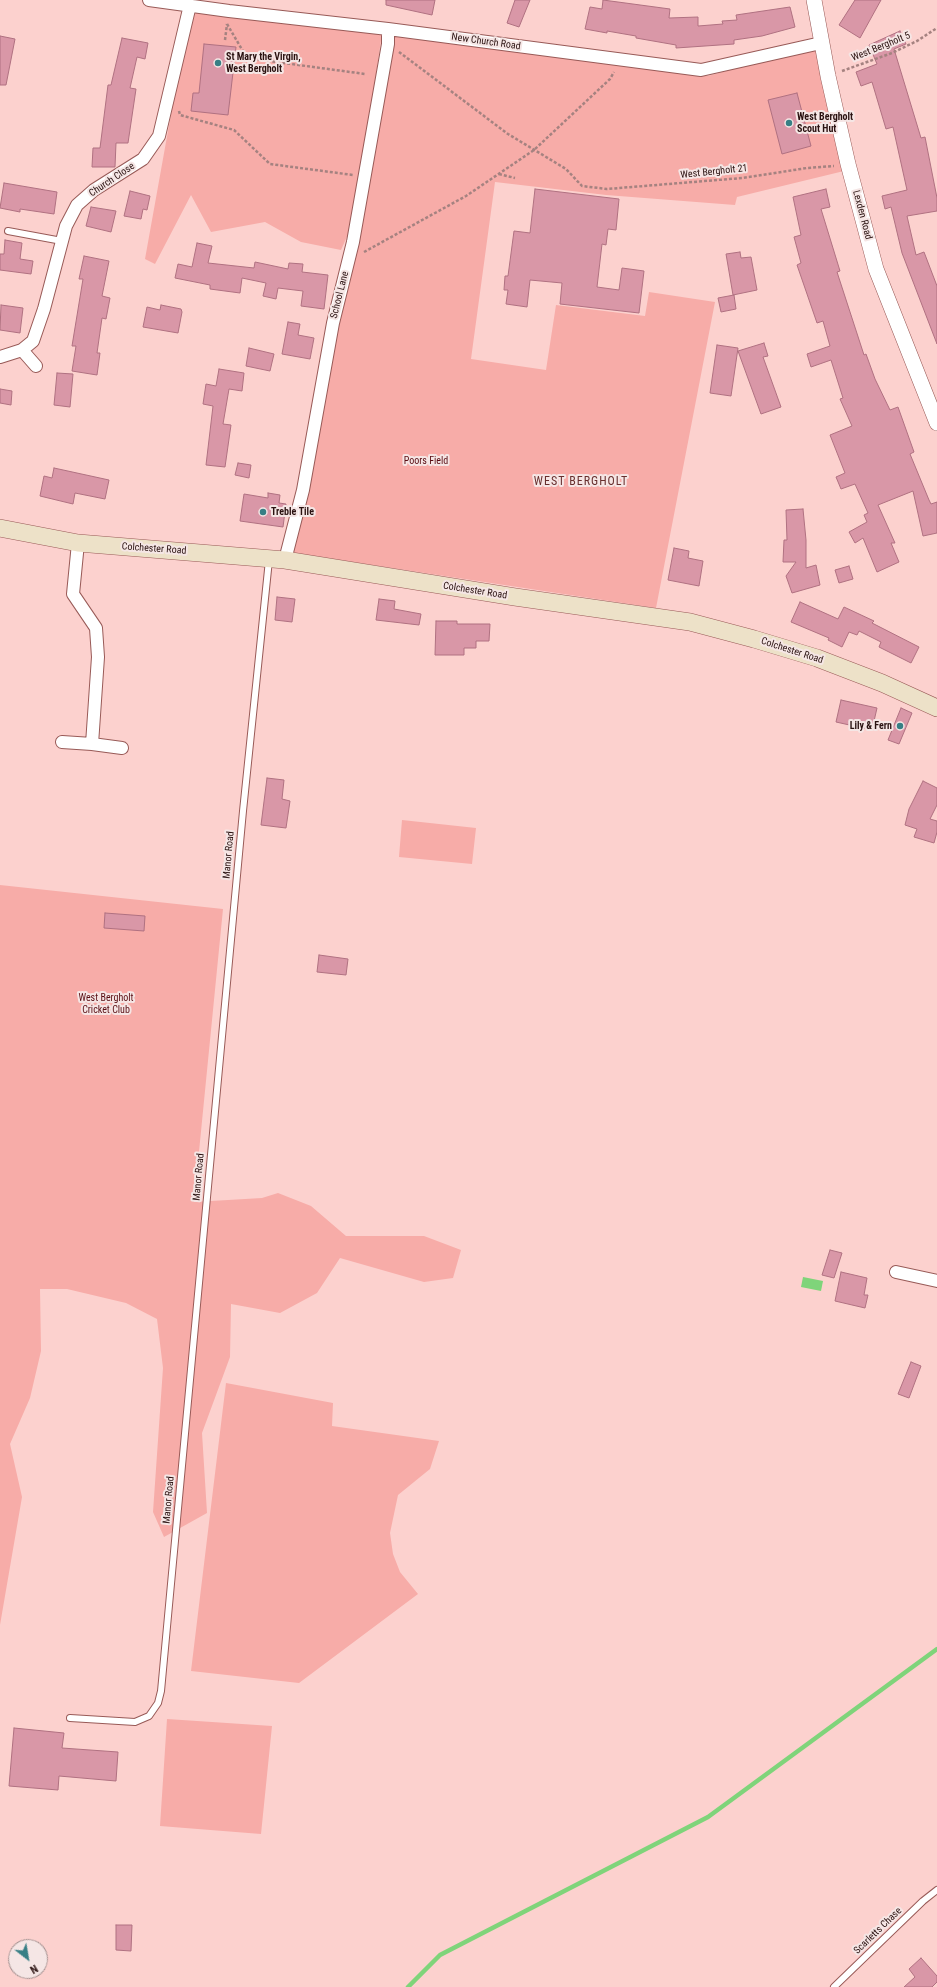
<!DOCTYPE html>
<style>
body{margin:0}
#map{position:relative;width:937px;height:1987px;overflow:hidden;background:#fcd1ce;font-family:"Roboto Condensed",sans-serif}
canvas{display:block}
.north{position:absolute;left:8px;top:1939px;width:40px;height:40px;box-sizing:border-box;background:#f5e6e5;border:1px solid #a49190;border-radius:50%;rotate:149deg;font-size:11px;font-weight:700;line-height:16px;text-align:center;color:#2a1211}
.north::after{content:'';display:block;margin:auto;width:14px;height:18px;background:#377f85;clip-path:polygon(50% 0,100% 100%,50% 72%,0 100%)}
</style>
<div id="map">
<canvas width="937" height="1987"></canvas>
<div class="north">N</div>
</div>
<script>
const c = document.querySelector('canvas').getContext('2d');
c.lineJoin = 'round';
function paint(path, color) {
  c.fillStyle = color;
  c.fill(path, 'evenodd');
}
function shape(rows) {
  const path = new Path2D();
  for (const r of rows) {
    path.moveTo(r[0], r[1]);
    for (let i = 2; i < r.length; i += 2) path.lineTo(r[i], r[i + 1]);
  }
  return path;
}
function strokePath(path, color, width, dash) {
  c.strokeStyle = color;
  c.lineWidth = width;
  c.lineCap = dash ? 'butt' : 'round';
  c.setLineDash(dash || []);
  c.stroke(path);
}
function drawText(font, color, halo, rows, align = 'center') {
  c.font = font + ' "Roboto Condensed",sans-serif';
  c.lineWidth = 4;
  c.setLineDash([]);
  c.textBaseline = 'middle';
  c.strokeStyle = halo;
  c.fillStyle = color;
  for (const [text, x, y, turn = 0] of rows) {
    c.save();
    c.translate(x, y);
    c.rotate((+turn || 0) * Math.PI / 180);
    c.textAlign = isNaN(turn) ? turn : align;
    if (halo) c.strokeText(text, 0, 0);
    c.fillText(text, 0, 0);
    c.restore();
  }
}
const green = shape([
 [195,11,382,34,354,221,341,250,301,242,265,222,211,232,191,195,155,264,145,259,175,92],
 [394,35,708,76,817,46,844,171,737,197,735,205,606,195,495,182,471,359,546,370,556,305,645,316,649,292,715,302,656,608,293,553,352,259],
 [402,820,476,828,472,864,399,857],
 [0,885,223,909,194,1202,262,1198,278,1193,311,1206,346,1236,424,1236,461,1250,453,1278,424,1282,340,1258,317,1293,280,1313,231,1304,230,1357,202,1433,207,1513,164,1537,153,1512,163,1368,157,1319,126,1303,67,1289,40,1289,41,1351,30,1398,10,1444,22,1497,0,1625],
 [226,1383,333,1403,332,1426,439,1441,430,1469,398,1495,390,1533,393,1554,400,1572,418,1594,299,1683,191,1671],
 [167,1719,272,1726,261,1834,160,1826]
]);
const water = shape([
 [803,1277,823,1281,821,1291,801,1287]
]);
const stream = shape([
 [408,1987,440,1955,708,1817,937,1649]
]);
const building = shape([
 [386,0,435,0,432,15,386,5,386,0],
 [515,0,530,0,519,27,507,23,515,0],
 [603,0,670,9,669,18,698,17,698,26,723,24,722,21,737,20,736,15,790,7,795,27,762,36,734,40,734,44,676,48,676,45,636,38,636,36,607,31,607,33,585,29,590,7,602,9,603,0],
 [855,0,881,0,860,38,839,25,855,0],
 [900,31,906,44,894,49,921,138,925,137,937,198,937,211,907,216,916,255,924,252,937,286,937,344,902,253,891,207,885,209,882,196,907,190,893,127,886,129,872,82,861,86,856,72,877,64,869,45,900,31],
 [0,36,15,39,6,85,0,85,0,36],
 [122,38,148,43,145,59,137,57,130,88,136,89,128,143,116,143,115,167,92,167,93,148,100,148,108,85,111,85,122,38],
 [204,44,236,47,228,115,191,111,193,93,199,93,204,44],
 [797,93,811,146,782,154,768,100,797,93],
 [4,183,57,192,54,214,20,209,20,212,0,208,4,183],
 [535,189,619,199,616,230,608,229,606,245,602,244,597,287,619,290,622,268,644,271,639,313,560,304,562,283,530,280,527,307,506,304,508,290,504,290,505,276,508,276,514,231,530,233,535,189],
 [826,189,830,207,821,209,840,271,837,272,864,355,866,354,875,379,890,410,898,407,914,452,910,454,929,500,931,504,937,502,937,533,923,536,913,491,878,505,895,543,891,543,899,562,877,572,863,538,855,543,849,532,867,522,864,515,868,513,855,484,841,489,836,477,845,473,830,435,852,426,840,399,843,398,831,360,811,367,807,354,830,346,823,321,817,323,797,265,801,263,794,237,801,235,793,197,826,189],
 [130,191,150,196,147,210,143,209,141,219,124,216,130,191],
 [91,207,116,211,111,232,86,226,91,207],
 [5,240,22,243,20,259,33,261,31,274,0,270,0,254,4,254,5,240],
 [197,243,212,246,208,263,254,268,255,262,288,269,289,263,303,264,302,272,328,275,324,309,301,306,303,291,278,288,276,299,263,296,266,283,242,278,240,293,210,289,210,285,175,278,178,264,192,267,197,243],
 [740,252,741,258,751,257,757,290,733,295,726,254,740,252],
 [84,256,109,261,102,296,110,298,106,319,102,318,97,353,100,353,97,375,72,371,76,346,72,346,83,279,79,279,84,256],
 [734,295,736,309,721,312,718,298,734,295],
 [1,305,23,308,20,333,0,330,1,305],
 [161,305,181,309,182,312,178,333,143,327,147,307,160,310,161,305],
 [288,322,300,324,298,335,314,338,310,359,282,354,288,322],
 [764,343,768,356,763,357,781,407,761,414,738,351,764,343],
 [717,345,738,348,731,396,710,393,717,345],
 [249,348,274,354,270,371,246,366,249,348],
 [219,369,244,373,242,391,229,389,223,424,231,425,225,467,206,465,213,406,203,404,206,384,216,386,219,369],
 [57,373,73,374,70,407,54,405,57,373],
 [0,389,12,391,11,405,0,403,0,389],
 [238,463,251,465,249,478,235,475,238,463],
 [54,468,109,480,105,499,75,493,73,504,40,496,44,476,52,478,54,468],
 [268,493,280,495,279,503,286,504,283,527,240,521,244,494,268,498,268,493],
 [803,509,806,540,806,568,816,565,820,585,792,593,786,576,796,562,783,562,784,540,787,540,786,510,803,509],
 [674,548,689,551,688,558,703,561,699,586,668,580,674,548],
 [849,566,853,579,839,583,835,570,849,566],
 [277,597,295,599,292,622,275,620,277,597],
 [379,599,395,601,394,609,421,614,419,625,376,620,379,599],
 [800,602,838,619,844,607,874,621,872,623,919,647,911,663,879,647,881,642,859,631,857,635,849,632,842,647,828,640,829,638,791,622,800,602],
 [436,621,457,621,457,624,490,624,489,641,476,641,476,648,464,648,464,655,435,655,436,621],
 [841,700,877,708,872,730,836,722,841,700],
 [901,708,912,713,899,744,888,740,901,708],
 [267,778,284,780,282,799,290,801,286,828,261,825,267,778],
 [923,781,937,788,937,805,930,819,937,821,937,832,934,843,914,837,917,829,905,825,909,809,923,781],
 [105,913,145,916,144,931,104,928,105,913],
 [319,955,348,959,346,975,317,972,319,955],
 [830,1250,842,1253,834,1278,822,1275,830,1250],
 [841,1272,867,1278,864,1295,868,1295,865,1308,835,1301,841,1272],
 [911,1362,921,1366,909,1398,898,1394,911,1362],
 [14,1728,64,1733,62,1748,118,1752,116,1781,59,1776,58,1790,9,1786,14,1728],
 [116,1925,132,1925,131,1951,116,1950,116,1925],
 [921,1958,937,1976,937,1982,932,1987,904,1987,915,1977,909,1969,921,1958]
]);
const path = shape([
 [227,24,247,58,365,74],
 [225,40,227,24],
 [399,52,508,134,566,169,582,186,607,189,742,178,807,168,834,166],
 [842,71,892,53,917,41,937,28],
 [179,111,180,115,234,130,270,164,353,175],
 [499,174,515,178],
 [364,252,466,196,534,150,610,79,614,72]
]);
const service = shape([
 [8,231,62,241],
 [70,1718,135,1722,149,1716,158,1703,161,1691,243,811,269,560],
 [834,1987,923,1901,937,1890]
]);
const minor = shape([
 [149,0,229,11,388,29,701,70,821,43],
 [22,350,36,366],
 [0,357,22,350,33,341,44,309,66,226,77,205,94,190,143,159,159,136,190,5],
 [78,543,73,594,96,628,98,657,92,744,122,748],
 [285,560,303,490,333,323,353,242,388,44,388,29],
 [62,742,92,744],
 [896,1272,937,1281]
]);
const tertiary = shape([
 [814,0,828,76,848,164,876,269,937,423]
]);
const secondary = shape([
 [0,528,78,543,285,560,515,597,690,622,754,639,817,658,882,683,937,708]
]);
const markers = [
 [218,63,4,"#377f85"],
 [789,123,4,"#377f85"],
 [263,512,4,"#377f85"],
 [900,726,4,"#377f85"]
];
const streetNames = [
 ["New Church Road",486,42,8],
 ["West Bergholt 5",881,47,-22],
 ["West Bergholt 21",714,172,-6],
 ["Church Close",112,180,-34],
 ["Lexden Road",862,215,75],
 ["School Lane",340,295,-76],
 ["Colchester Road",154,549,4],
 ["Colchester Road",475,591,9],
 ["Colchester Road",792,651,18],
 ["Manor Road",229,855,-85],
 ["Manor Road",199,1177,-85],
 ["Manor Road",169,1500,-85],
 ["Scarletts Chase",878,1931,-44]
];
const poiNames = [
 ["St Mary the Virgin,",226,57],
 ["West Bergholt",226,69],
 ["West Bergholt",797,117],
 ["Scout Hut",797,129],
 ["Treble Tile",271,512],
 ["Lily & Fern",892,726,"right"]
];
const parkNames = [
 ["Poors Field",426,461],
 ["West Bergholt",106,998],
 ["Cricket Club",106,1010]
];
const quarterNames = [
 ["WEST BERGHOLT",581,482]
];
paint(green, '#f7aca8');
paint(water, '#7fd47a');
strokePath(stream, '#7fd47a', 4.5);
paint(building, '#d997a7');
strokePath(building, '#b07181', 1);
strokePath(service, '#985a57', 8);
strokePath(minor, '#985a57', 14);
strokePath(tertiary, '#985a57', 16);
strokePath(secondary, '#985a57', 18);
strokePath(path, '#a58280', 2.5, [3, 2]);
strokePath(service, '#fff', 6);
strokePath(minor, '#fff', 12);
strokePath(tertiary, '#fff', 15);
strokePath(secondary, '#ede1c8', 17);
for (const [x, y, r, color] of markers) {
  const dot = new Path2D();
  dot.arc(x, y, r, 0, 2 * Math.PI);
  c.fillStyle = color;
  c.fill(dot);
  strokePath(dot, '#f5e6e5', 1.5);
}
drawText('10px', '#2a1211', '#f5e6e5', streetNames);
drawText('bold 10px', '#2a1211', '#f5e6e5', poiNames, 'left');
drawText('10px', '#590d13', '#f5e6e5', parkNames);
c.letterSpacing = '1px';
drawText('12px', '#682f2e', '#f5e6e5', quarterNames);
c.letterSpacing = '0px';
</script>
